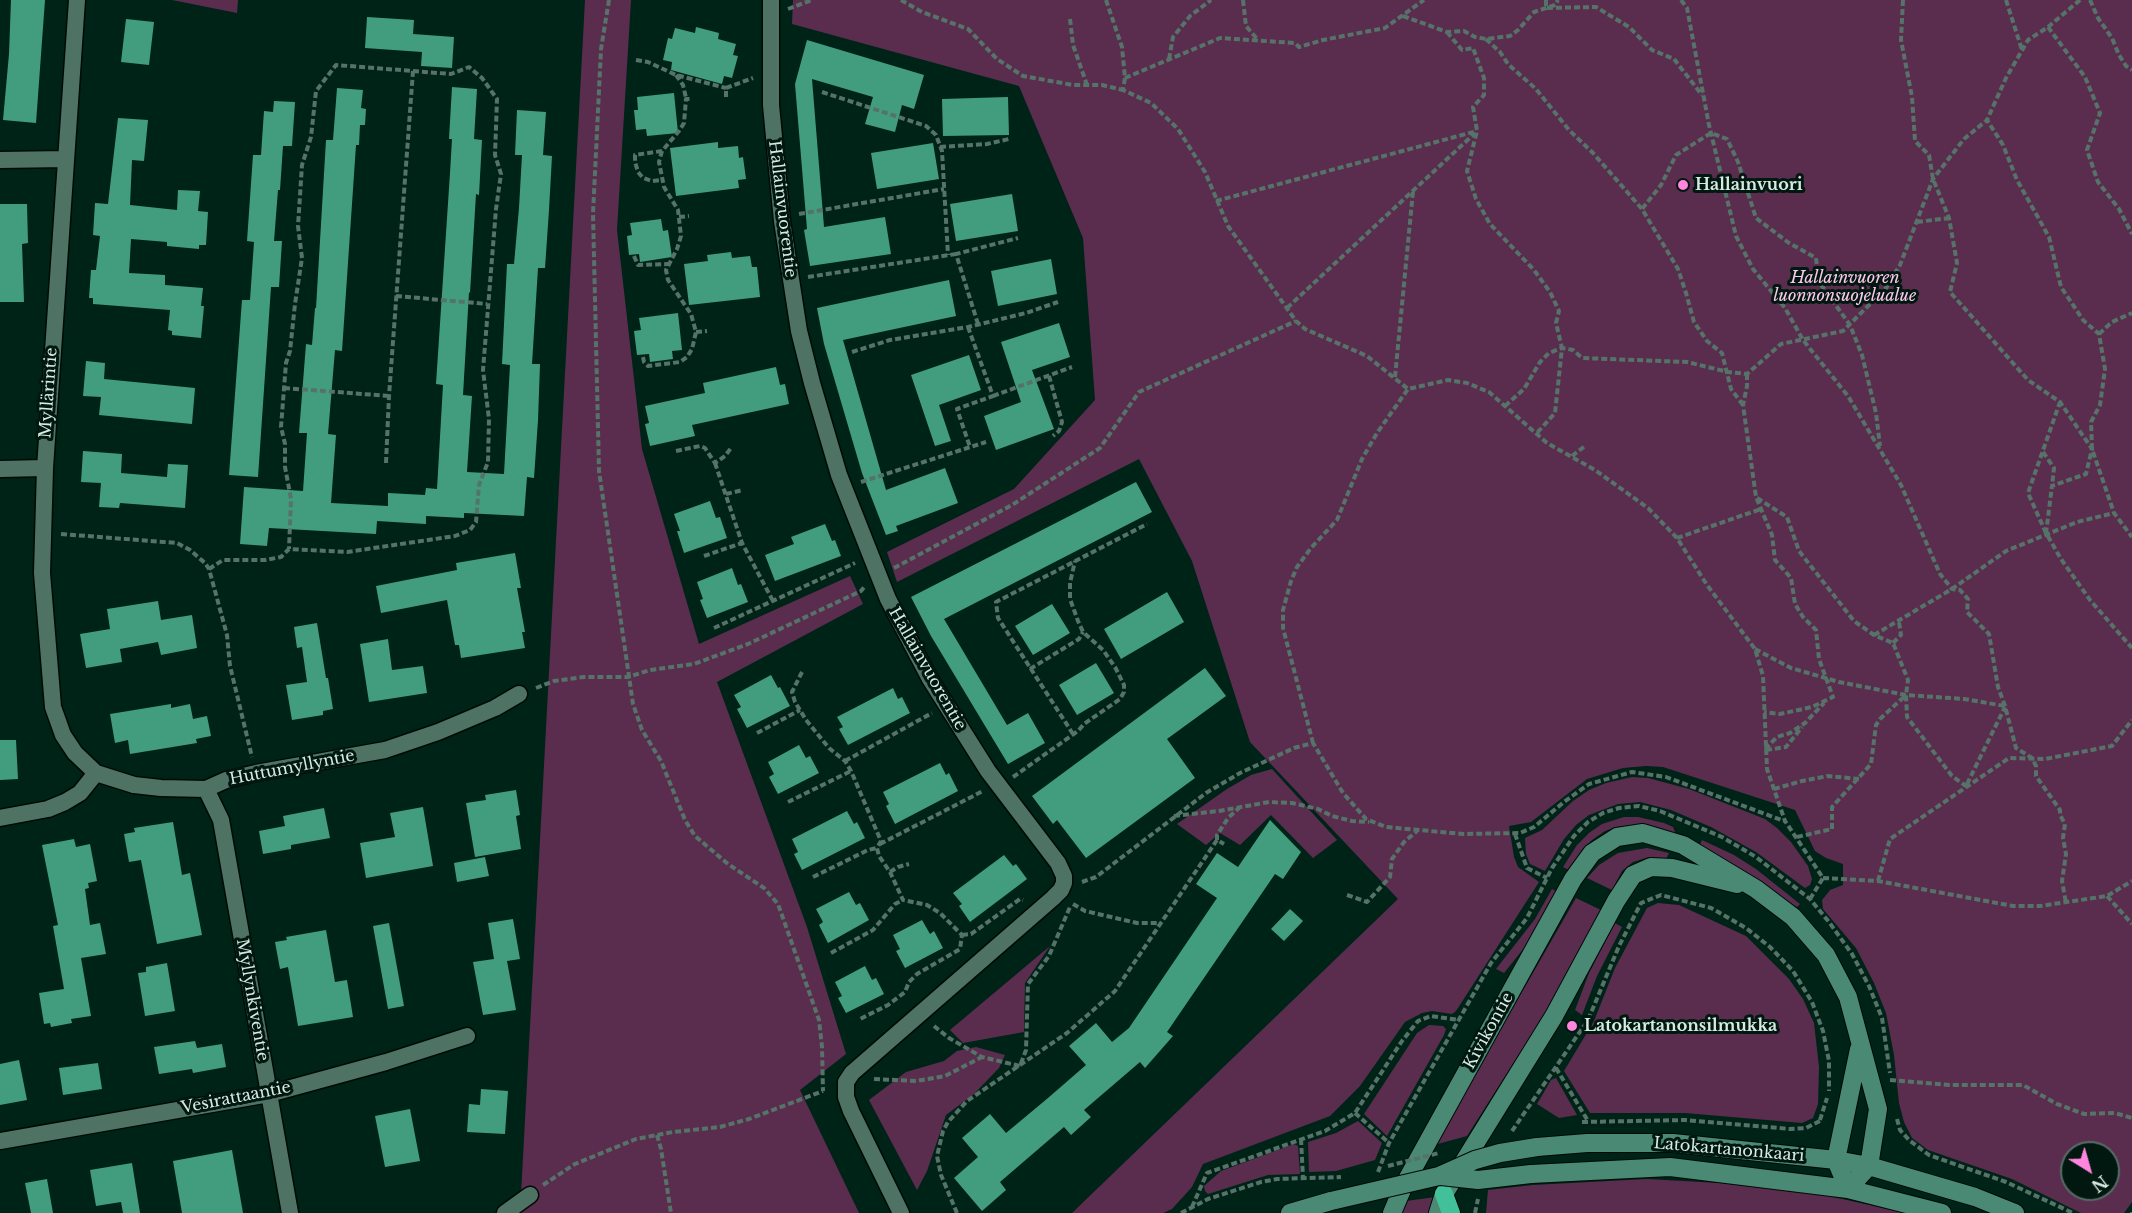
<!DOCTYPE html>
<meta charset="utf-8">
<style>
body{margin:0}
#map{position:relative;width:2132px;height:1213px;overflow:hidden;background:#002318;font-family:"Libre Baskerville",serif}
canvas{display:block}
.north{position:absolute;left:2060px;top:1141px;width:60px;height:60px;box-sizing:border-box;background:#001810;border:2px solid #566c64;border-radius:50%;rotate:143deg;font-size:16px;font-weight:700;line-height:24px;text-align:center;color:#d7ebe3}
.north::after{content:'';display:block;margin:auto;width:21px;height:27px;background:#ff85de;clip-path:polygon(50% 0,100% 100%,50% 72%,0 100%)}
</style>
<div id="map">
<canvas width="2132" height="1213"></canvas>
<div class="north">N</div>
</div>
<script>
const c = document.querySelector('canvas').getContext('2d');
c.lineJoin = 'round';
function paint(path, color) {
  c.fillStyle = color;
  c.fill(path, 'evenodd');
}
function shape(rows) {
  const path = new Path2D();
  for (const r of rows) {
    path.moveTo(r[0], r[1]);
    for (let i = 2; i < r.length; i += 2) path.lineTo(r[i], r[i + 1]);
  }
  return path;
}
function strokePath(path, color, width, dash) {
  c.strokeStyle = color;
  c.lineWidth = width;
  c.lineCap = dash ? 'butt' : 'round';
  c.setLineDash(dash || []);
  c.stroke(path);
}
function drawText(font, color, halo, rows, align = 'center') {
  c.font = font + ' "Libre Baskerville",serif';
  c.lineWidth = 6;
  c.setLineDash([]);
  c.textBaseline = 'middle';
  c.strokeStyle = halo;
  c.fillStyle = color;
  for (const [text, x, y, turn = 0] of rows) {
    c.save();
    c.translate(x, y);
    c.rotate((+turn || 0) * Math.PI / 180);
    c.textAlign = isNaN(turn) ? turn : align;
    if (halo) c.strokeText(text, 0, 0);
    c.fillText(text, 0, 0);
    c.restore();
  }
}
const green = shape([
 [172,0,238,0,237,13],
 [585,0,631,0,617,230,642,449,699,644,850,576,863,604,717,682,807,927,846,1054,800,1090,859,1213,520,1213],
 [793,0,2132,0,2132,1202,2124,1213,2081,1213,2012,1179,1928,1150,1912,1138,1904,1122,1899,1103,1894,1055,1886,1013,1874,983,1856,948,1823,909,1822,900,1827,894,1830,890,1843,885,1843,864,1826,858,1815,851,1795,810,1663,767,1646,766,1623,768,1587,779,1531,822,1509,826,1514,857,1518,867,1539,882,1456,1011,1452,1014,1432,1011,1422,1013,1405,1022,1360,1086,1330,1116,1203,1164,1192,1187,1172,1209,1163,1213,1072,1213,1398,899,1250,742,1192,561,1139,459,897,582,887,552,1014,489,1095,400,1083,238,1019,86,792,24],
 [2072,1153,2108,1153,2108,1189,2072,1189],
 [1272,769,1337,840,1313,858,1271,815,1240,845,1220,833,1206,845,1177,824,1227,789,1251,775],
 [1632,777,1648,778,1689,789,1765,819,1777,828,1791,842,1808,866,1812,879,1810,885,1805,888,1756,852,1711,827,1671,810,1640,802,1618,804,1589,815,1576,825,1564,839,1545,871,1530,864,1526,854,1525,838,1542,830,1573,801,1589,790,1606,783],
 [1624,817,1638,817,1664,823,1673,827,1677,837,1636,825,1616,827,1605,831,1592,840,1582,850,1571,871,1563,867,1577,845,1589,833,1602,824],
 [1702,840,1734,855,1756,869,1800,904,1797,907,1729,863,1699,847],
 [1647,848,1669,853,1666,859,1649,857,1633,862,1622,871,1612,890,1587,878,1599,865,1618,853],
 [1552,889,1559,893,1536,933,1504,973,1496,969,1535,919],
 [1576,898,1603,911,1548,1009,1467,1136,1434,1145],
 [1658,903,1679,905,1746,936,1789,979,1803,999,1814,1023,1819,1067,1818,1104,1813,1118,1802,1123,1685,1113,1590,1113,1564,1071,1594,1021,1615,968,1647,908],
 [1615,923,1622,927,1597,976,1582,1015,1575,1010,1589,973],
 [1050,946,1025,983,1024,1032,963,1043,950,1030],
 [1429,1025,1443,1026,1446,1029,1444,1035,1387,1136,1364,1114,1417,1033],
 [976,1047,1005,1055,999,1068,974,1094,946,1115,927,1171,917,1190,869,1100,906,1072,944,1061,957,1051],
 [1556,1078,1577,1115,1559,1118,1537,1104,1551,1080],
 [1358,1121,1382,1143,1375,1160,1336,1171,1309,1172,1308,1142,1336,1133],
 [1294,1144,1298,1146,1300,1174,1268,1175,1208,1194,1205,1191,1204,1186,1221,1171],
 [1647,1179,1737,1184,1824,1195,1906,1213,1486,1213,1488,1190,1533,1185],
 [1436,1197,1430,1213,1402,1213,1406,1201]
]);
const building = shape([
 [11,0,45,0,36,123,3,120,9,54],
 [367,17,414,20,413,34,454,37,452,68,421,66,422,52,365,48],
 [126,19,154,22,149,65,121,62],
 [696,27,719,33,718,39,736,44,733,55,738,56,732,78,724,76,722,84,671,70,672,62,663,60,668,38,672,39,675,28,695,33],
 [807,40,924,75,914,109,902,105,895,132,865,124,873,97,812,79,824,227,885,217,891,254,810,266,804,230,807,229,795,84],
 [452,87,477,89,474,139,482,140,479,195,476,194,470,293,469,292,463,395,472,396,467,472,504,474,510,365,502,364,507,264,514,264,519,208,522,155,515,155,517,110,546,112,543,155,552,156,549,210,545,268,538,268,532,364,540,364,538,420,534,478,527,477,524,516,464,513,464,518,426,516,426,524,377,521,376,534,269,528,267,546,240,544,244,487,303,491,307,433,299,433,306,344,312,345,315,308,316,308,326,140,333,140,337,88,363,90,361,108,366,109,365,125,360,125,359,145,356,145,342,351,335,350,328,434,336,435,331,503,388,506,388,493,425,495,426,488,437,489,443,385,436,384,450,173,452,139,449,139],
 [674,93,678,133,647,136,646,129,636,130,634,110,638,110,637,97],
 [1008,97,1009,135,943,136,942,99],
 [274,101,295,102,292,146,283,146,280,190,278,190,274,241,282,241,279,287,271,287,258,477,229,475,242,300,250,300,254,242,247,241,253,155,261,155,264,111,273,112],
 [118,118,148,120,144,161,132,160,130,205,177,210,178,190,200,191,198,211,208,212,206,245,199,245,199,249,167,246,167,242,131,239,129,273,165,275,165,285,203,288,201,306,204,306,201,338,172,335,172,331,168,330,170,310,93,304,93,298,89,298,91,270,96,270,100,236,93,235,95,203,108,204],
 [718,142,718,148,738,146,739,158,743,157,746,179,738,180,739,188,676,196,670,148],
 [933,143,939,179,877,189,871,153],
 [1012,194,1018,231,956,241,950,204],
 [0,204,27,204,28,243,22,244,24,302,0,302],
 [661,219,663,231,668,230,672,257,640,262,639,254,629,255,627,236,632,235,630,223],
 [731,252,732,258,750,256,752,267,757,267,760,297,689,305,684,264,708,261,707,255],
 [1051,259,1057,294,998,306,991,271],
 [949,280,956,316,843,340,886,490,945,468,958,503,896,526,898,531,886,535,862,473,824,344,817,308],
 [678,313,682,350,672,351,673,359,650,362,649,354,637,355,634,331,641,330,639,318],
 [1059,323,1070,357,1032,370,1054,429,996,450,984,416,1021,402,1001,342],
 [969,355,981,390,939,405,951,441,935,446,911,375],
 [86,361,105,363,104,379,195,388,192,424,99,415,101,397,83,396],
 [776,367,780,385,785,384,789,404,692,425,695,436,650,446,645,424,649,423,645,406,705,393,703,383],
 [83,451,122,454,121,473,167,477,168,464,188,465,185,508,120,503,119,508,99,507,101,483,81,482],
 [1136,482,1152,512,944,619,1007,725,1028,713,1045,743,1008,764,931,636,911,597],
 [710,501,716,518,720,517,727,538,684,553,677,531,680,531,674,514],
 [825,524,832,541,835,540,841,556,775,581,765,555,794,544,791,537],
 [515,553,521,588,517,588,525,632,522,632,525,648,461,658,459,645,455,645,447,600,381,613,376,586,457,570,456,563],
 [732,568,738,585,741,584,748,602,707,618,700,600,703,599,697,582],
 [1167,592,1184,622,1121,659,1104,629],
 [158,601,161,620,192,615,197,648,161,655,158,642,120,649,122,662,86,668,80,634,110,629,107,609],
 [1052,604,1070,633,1033,655,1015,626],
 [317,623,326,678,328,678,333,709,323,711,323,715,292,720,286,685,307,682,302,647,297,648,294,627],
 [388,639,392,670,423,666,427,693,369,702,360,644],
 [1096,663,1114,693,1077,715,1059,685],
 [1205,668,1226,696,1167,739,1195,778,1086,858,1057,820,1053,824,1032,796],
 [771,675,778,688,780,687,790,706,747,728,737,709,741,707,734,695],
 [893,688,898,699,902,697,910,713,848,745,839,729,843,727,837,717],
 [171,704,171,708,190,704,193,719,207,716,211,736,196,739,197,743,130,754,128,740,115,743,110,714],
 [0,740,16,740,18,779,0,780],
 [799,745,806,758,810,756,819,773,778,794,769,777,774,774,768,762],
 [940,763,946,775,949,773,958,791,895,824,886,806,889,804,883,792],
 [516,790,520,815,516,816,521,849,475,857,466,803,486,800,485,795],
 [423,807,433,866,366,878,360,843,395,837,390,813],
 [324,808,330,838,291,845,291,849,263,854,259,831,285,826,283,816],
 [847,811,854,824,857,822,865,838,802,870,794,854,798,852,792,839],
 [1270,820,1301,852,1283,879,1275,874,1167,1032,1173,1036,1145,1068,1140,1062,1084,1110,1091,1117,1071,1135,1064,1127,1000,1182,1006,1190,982,1211,954,1178,978,1157,962,1138,990,1114,1006,1133,1048,1098,1086,1065,1069,1046,1096,1023,1112,1042,1129,1028,1217,898,1196,884,1217,853,1238,867],
 [173,822,182,875,190,873,202,935,157,944,141,860,129,862,124,834,135,832,134,828],
 [74,839,76,847,90,844,97,881,88,883,89,888,85,889,90,925,100,923,106,954,81,958,91,1016,71,1019,72,1023,51,1027,50,1023,44,1024,39,993,64,989,53,926,58,925,42,845],
 [1004,855,1013,866,1016,864,1027,879,970,922,959,906,962,904,953,893],
 [485,857,489,876,457,882,454,863],
 [849,892,856,905,860,903,869,920,828,943,819,925,823,922,816,909],
 [1290,909,1303,921,1284,941,1271,929],
 [513,919,520,959,507,961,516,1010,483,1015,473,962,494,959,488,923],
 [922,920,930,934,934,931,943,948,905,968,896,951,900,949,893,935],
 [389,923,404,1006,388,1009,373,926],
 [326,930,335,982,347,980,353,1017,298,1026,288,967,280,969,275,942,287,940,286,937],
 [167,963,175,1011,145,1016,138,973,146,972,146,967],
 [865,966,872,980,876,978,884,994,846,1013,838,998,842,996,835,982],
 [195,1041,197,1048,222,1044,226,1067,193,1073,192,1069,159,1074,154,1047],
 [19,1060,27,1100,0,1105,0,1064],
 [98,1063,102,1089,63,1095,59,1068],
 [481,1089,508,1091,505,1134,467,1132,469,1104,480,1105],
 [410,1109,420,1161,385,1167,375,1116],
 [232,1150,243,1213,182,1213,173,1161],
 [132,1163,140,1213,123,1213,121,1202,96,1206,90,1170],
 [47,1179,53,1213,31,1213,25,1183]
]);
const path = shape([
 [609,0,601,49,593,214,599,471,633,704,642,730,661,761,685,820,695,836,728,864,764,888,778,904,819,1020,822,1047,823,1091],
 [901,0,922,12,968,29,997,59,1023,76,1073,85,1102,85,1123,90],
 [1106,0,1122,47,1125,78,1123,90,1151,103,1178,129,1205,172,1228,226,1296,321,1305,329,1367,356,1408,389],
 [1243,0,1246,26,1258,40],
 [1546,0,1546,8,1596,7,1629,27,1652,50,1674,59,1702,95],
 [1681,0,1687,8,1709,125,1736,236,1753,269,1785,308,1803,340,1848,396,1901,485,1940,574,1952,589,1960,590,1968,599,1967,612,1989,634,1998,687,2005,706,2016,748,2032,758,2036,766,2036,776,2060,810,2060,815,2065,824,2063,838,2066,854,2062,881,2066,903],
 [1903,0,1901,40,1912,97,1915,141,1929,155,1933,179,1949,218,1957,263,1950,292,2028,380,2060,402,2092,449,2086,474,2052,486,2046,533,2061,559,2090,600,2132,648],
 [2006,0,2022,50],
 [2080,0,2048,27,2028,40,2006,78,1987,120,2003,145,2017,180,2049,237,2061,287,2083,320,2099,334,2105,369,2100,405,2091,422,2092,449,2114,513,2132,537],
 [2090,0,2098,18,2112,38,2119,55,2126,66,2132,70],
 [788,9,812,0],
 [1403,16,1447,32,1464,31,1475,37,1486,39,1510,36,1518,30,1534,12,1555,5,1558,0],
 [1070,19,1073,45,1087,85],
 [2048,27,2085,77,2100,113,2087,150,2098,182,2119,209,2132,234],
 [1447,32,1462,50,1473,48,1484,78,1484,95,1473,107,1477,131,1467,171,1476,199,1490,224,1534,270,1550,292,1559,311,1556,323,1562,348,1555,413,1536,434],
 [1486,39,1500,52,1508,64,1536,89,1569,130,1593,153,1642,209],
 [1169,59,1173,37,1190,16,1211,0],
 [636,60,648,62,676,75,726,88],
 [676,75,683,85,686,98],
 [1125,78,1220,38,1295,43,1299,47,1323,40,1385,28,1424,0],
 [822,92,926,126,936,135,942,151,948,255],
 [726,97,726,88,753,78],
 [940,147,987,144,1009,139],
 [662,151,635,155,635,162,638,172,643,178,652,181,662,180],
 [1216,201,1477,131],
 [799,214,944,189],
 [679,217,689,216],
 [1917,222,1949,218],
 [634,256,638,265,668,264],
 [808,277,956,254],
 [396,296,487,304],
 [1287,308,1475,133],
 [978,324,956,254,1018,238],
 [968,327,993,396,957,409,970,447],
 [696,332,707,331],
 [2099,334,2112,322,2132,313],
 [852,352,890,340,968,327,1026,313,1058,302],
 [643,357,644,362,648,366,680,362,687,357,692,349,696,332,691,314,668,280,666,270,677,249,681,236,678,210,664,187,659,162,662,151,679,131,684,123,686,99,691,99],
 [1747,374,1747,386,1743,405,1756,497,1772,535,1775,560,1791,578,1795,604,1803,617,1816,630,1819,659,1833,697,1812,707,1780,714,1764,712],
 [1049,376,1062,422,1059,431,1053,436],
 [1395,377,1413,191],
 [284,388,389,396],
 [993,396,1072,367],
 [1743,405,1731,389,1722,353,1707,341,1694,322,1686,293,1678,269,1642,209,1661,185,1676,155,1711,133,1727,139,1738,162,1756,218,1789,243,1816,258,1819,282,1850,325,1862,355,1876,413,1880,446],
 [1505,406,1524,389,1540,362,1549,353,1562,348,1573,350,1582,358,1687,362,1728,372,1747,374,1781,344,1843,331,1886,288,1900,265,1933,179,1964,139,1987,120],
 [676,451,700,446,705,448,715,463,725,456,731,448],
 [2043,452,2054,468,2052,486],
 [1572,456,1585,446],
 [386,463,389,396,413,71],
 [715,463,742,543,773,601],
 [861,482,986,442],
 [726,494,743,490],
 [1757,498,1787,517,1799,551,1854,621,1874,635,1893,643,1908,680,1906,695,1907,717,1952,776,1966,786],
 [2046,533,2028,493,2060,402],
 [61,534,177,543,190,550,205,563,209,569,227,635,230,666,252,757],
 [1677,538,1761,509],
 [704,556,742,543],
 [894,568,1012,505,1100,448,1139,392,1296,321],
 [209,569,223,560,265,560,281,557,289,549,347,552,455,536,470,530,476,522,479,485,488,462,489,419,483,370,496,209,501,174,495,155,497,99,482,78,469,67,451,74,336,65,316,91,311,137,302,165,298,226,302,258,295,304,290,351,286,363,281,427,285,444,285,467,291,499,289,549],
 [714,628,855,563],
 [1874,635,1952,589,2006,551,2077,522,2114,513],
 [1893,643,1901,635,1899,622],
 [1755,649,1791,668,1839,682,1906,695,1964,699,2005,706],
 [1030,669,1079,639,1083,632],
 [802,672,792,692,795,702,806,720,829,748,845,761,851,771,881,841,877,848,879,856,890,872,903,900,927,905,940,913,962,935,960,949,917,974,909,982,905,992,888,1005,858,1020],
 [536,688,554,681,584,677,628,677,650,670,694,664,748,644,861,591,865,586],
 [757,733,800,710],
 [1073,734,998,618,996,602,1147,524],
 [1313,743,1283,628,1283,610,1291,581,1297,567,1311,548,1337,520,1362,459,1377,433,1408,389,1448,380,1467,383,1489,392,1547,443,1595,470,1648,508,1677,538,1707,585,1755,649,1763,676,1767,769,1785,821,1823,878],
 [1765,749,1777,737,1790,733,1805,723,1824,703],
 [1766,750,1786,747,1802,727],
 [845,761,932,713],
 [1013,777,1078,731,1084,724,1120,699,1124,692,1124,685,1115,667,1103,650,1083,632,1078,621,1070,599,1070,583,1075,561],
 [1967,784,2005,707],
 [1774,789,1802,781,1828,776,1859,779],
 [788,802,851,771],
 [1174,816,1219,811,1269,802,1292,803,1318,809,1332,816,1352,821,1369,822],
 [1515,834,1527,868,1547,878],
 [1797,837,1832,829,1832,807,1871,764,1876,725,1881,718,1906,695],
 [1217,840,1217,835,1228,818,1239,808],
 [880,844,983,791],
 [890,872,898,867,909,864],
 [813,877,868,850,877,848],
 [1823,878,1878,881,2013,906,2040,906,2107,896,2132,881],
 [1878,881,1890,839,2009,758,2045,759,2112,746,2132,720],
 [1082,882,1096,877,1206,793,1240,773,1294,748,1313,743,1343,793,1366,819,1386,827,1463,834,1520,833,1534,827,1564,802,1589,784,1632,772,1666,777,1784,821],
 [1347,895,1367,902,1390,877,1392,859,1404,842,1417,831],
 [2107,896,2132,924],
 [1810,899,1823,878],
 [1073,904,1085,911,1137,923,1161,923],
 [962,935,971,934,1020,899,1023,900],
 [831,953,873,930,895,904,903,900],
 [934,1026,949,1038,982,1057,1020,1066,1026,1050,1028,984,1049,956,1070,907],
 [1556,1068,1588,1121],
 [874,1079,916,1081,945,1076,982,1057],
 [1890,1080,1949,1085,2023,1085,2057,1104,2084,1114,2115,1113,2132,1118],
 [1355,1113,1389,1143],
 [1897,1119,1900,1130,1909,1140,1929,1155,2006,1182,2073,1213],
 [1820,1120,1827,1098],
 [1582,1122,1685,1120,1790,1129,1806,1128,1822,1120],
 [1512,1131,1588,1020,1619,946,1641,903,1661,895,1711,908,1746,928,1770,947,1793,971,1812,1002,1823,1031,1829,1061,1829,1091],
 [657,1135,661,1149,671,1213],
 [1301,1139,1303,1178],
 [1378,1172,1389,1143,1491,963,1527,918,1552,868,1574,836,1588,822,1603,813,1619,808,1639,806,1660,811,1722,837,1756,857,1810,899,1829,922,1852,954,1869,986,1882,1018,1890,1073],
 [543,1185,575,1164,636,1139,673,1132,720,1127,749,1119,823,1091],
 [1192,1207,1207,1173,1325,1131,1355,1113,1402,1041,1418,1021,1431,1016,1459,1020],
 [957,1213,941,1175,937,1156,943,1131,948,1122,967,1101,1067,1033,1115,991,1217,840,1224,844],
 [1181,1213,1208,1199,1261,1182,1277,1179,1341,1177],
 [1475,1213,1478,1199],
 [2132,1213,2132,1212]
]);
const street = shape([
 [77,0,45,468,42,573,53,707,63,735,75,753,96,773],
 [771,0,771,105,782,221,799,331,812,383,839,475,888,599,930,679,988,771,1058,863,1064,876,1064,883,1061,890,1053,898,852,1073,846,1082,846,1097,851,1111,901,1213],
 [0,160,65,159],
 [0,469,45,468],
 [206,789,221,820,290,1213],
 [0,818,48,809,65,802,80,793,96,773,134,785,161,788,206,789,226,780,256,773,385,750,438,732,495,708,519,694],
 [0,1141,269,1094,386,1062,467,1036],
 [505,1213,530,1195]
]);
const secondary = shape([
 [1537,1147,1587,1143,1673,1143,1836,1160,1869,1166,1975,1197,2015,1213],
 [1531,1174,1670,1167,1848,1189,1942,1213],
 [1848,1189,1836,1160,1859,1049],
 [1290,1213,1331,1201],
 [1392,1213,1404,1185,1573,879,1592,853,1617,837,1643,833,1683,845,1756,889,1793,917,1826,955,1848,997,1878,1109,1869,1166,1848,1189],
 [1438,1213,1444,1194,1554,1016,1616,901,1633,875,1651,867,1672,868,1737,884]
]);
const highway = shape([
 [1444,1194,1451,1213]
]);
const pathBridge = shape([
 [1388,1166,1439,1153]
]);
const secondaryBridge = shape([
 [1441,1176,1478,1180,1531,1174],
 [1331,1201,1439,1176,1475,1160,1500,1153,1537,1147]
]);
const markers = [
 [1683,185,6,"#ff85de"],
 [1572,1026,6,"#ff85de"]
];
const poiNames = [
 ["Hallainvuori",1695,185],
 ["Latokartanonsilmukka",1584,1026]
];
const streetNames = [
 ["Hallainvuorentie",782,209,83],
 ["Myllärintie",49,393,-86],
 ["Hallainvuorentie",927,669,60],
 ["Huttumyllyntie",292,768,-11],
 ["Myllynkiventie",252,1000,80],
 ["Kivikontie",1489,1031,-61],
 ["Vesirattaantie",236,1098,-11],
 ["Latokartanonkaari",1729,1150,5]
];
const parkNames = [
 ["Hallainvuoren",1845,278],
 ["luonnonsuojelualue",1845,296]
];
paint(green, '#5a2d4e');
paint(building, '#429d7f');
strokePath(street, '#000b05', 19);
strokePath(secondary, '#000b05', 20);
strokePath(highway, '#000b05', 20);
strokePath(path, '#567369', 4, [6, 3]);
strokePath(street, '#4e7264', 16);
strokePath(secondary, '#4a8974', 18);
strokePath(highway, '#42c09a', 18);
strokePath(secondaryBridge, '#000b05', 20, []);
strokePath(pathBridge, '#567369', 4, [6, 3]);
strokePath(secondaryBridge, '#4a8974', 18);
for (const [x, y, r, color] of markers) {
  const dot = new Path2D();
  dot.arc(x, y, r, 0, 2 * Math.PI);
  c.fillStyle = color;
  c.fill(dot);
  strokePath(dot, '#001810', 2);
}
drawText('bold 16px', '#d7ebe3', '#001810', poiNames, 'left');
drawText('16px', '#d7ebe3', '#001810', streetNames);
drawText('italic 16px', '#ffc9ee', '#001810', parkNames);
</script>
